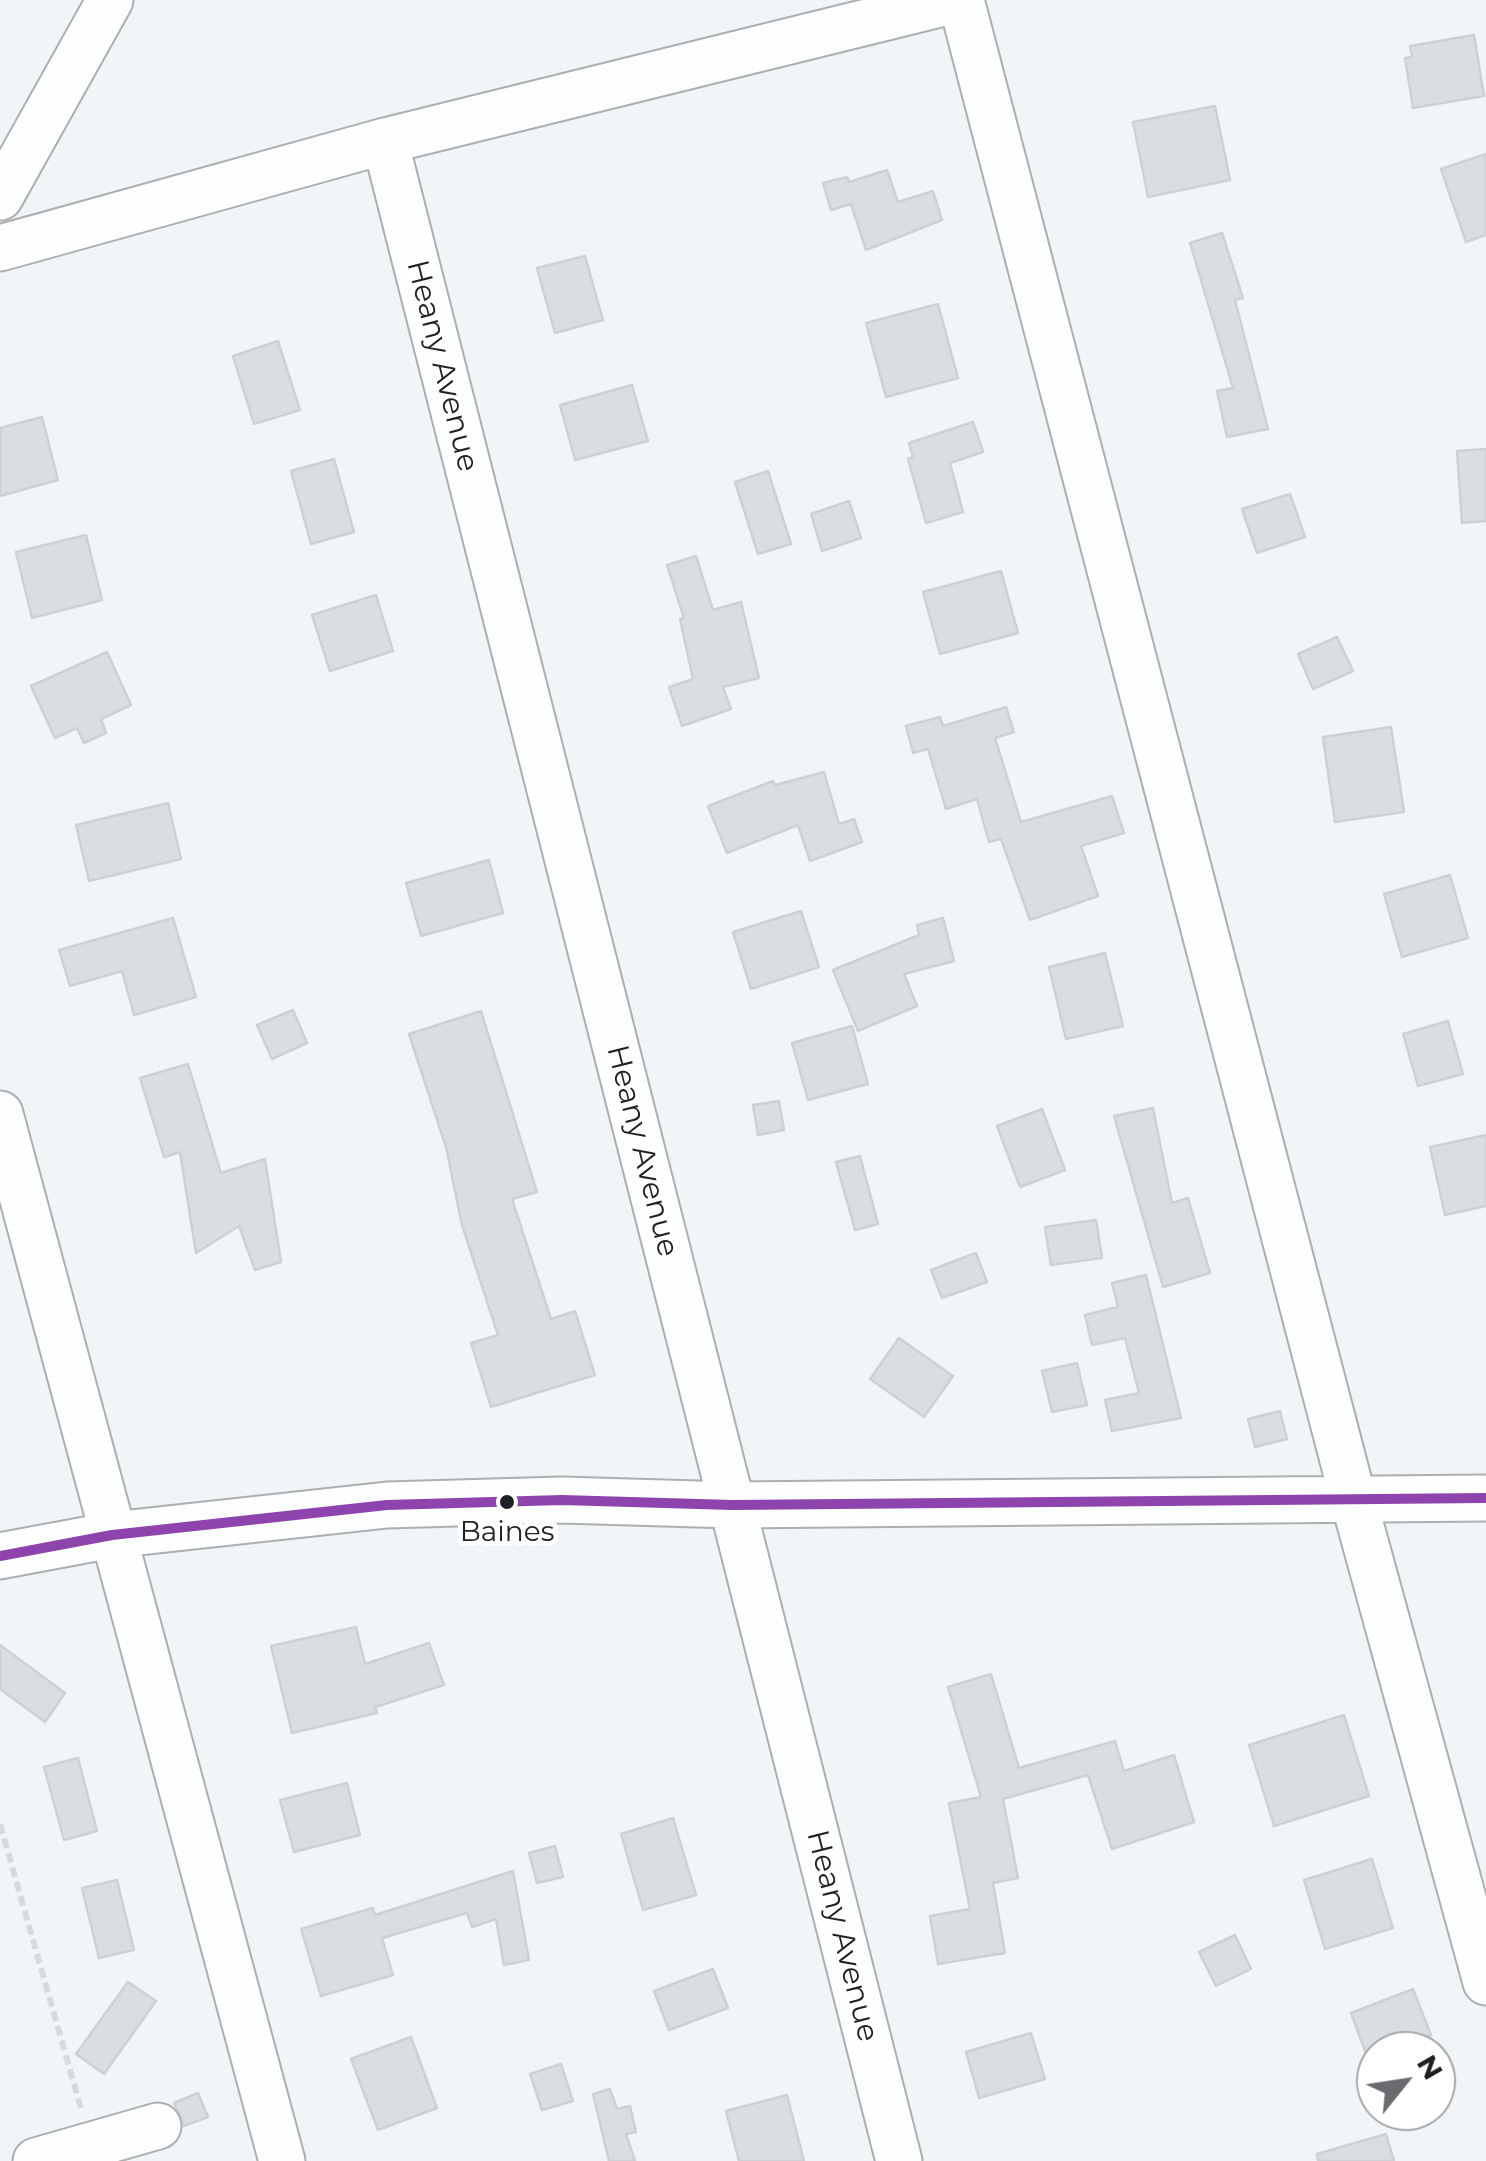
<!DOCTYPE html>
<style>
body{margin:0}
#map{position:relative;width:1486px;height:2161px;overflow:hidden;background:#f2f5f8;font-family:Montserrat,sans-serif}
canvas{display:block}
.north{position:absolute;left:1356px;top:2031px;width:100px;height:100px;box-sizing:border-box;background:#fff;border:2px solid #a5a6a7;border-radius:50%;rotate:60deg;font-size:28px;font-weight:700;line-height:40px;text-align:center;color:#1f2023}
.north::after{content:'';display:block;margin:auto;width:35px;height:45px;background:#696b6e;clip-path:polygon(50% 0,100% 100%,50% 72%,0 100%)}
</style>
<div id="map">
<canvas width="1486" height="2161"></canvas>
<div class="north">N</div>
</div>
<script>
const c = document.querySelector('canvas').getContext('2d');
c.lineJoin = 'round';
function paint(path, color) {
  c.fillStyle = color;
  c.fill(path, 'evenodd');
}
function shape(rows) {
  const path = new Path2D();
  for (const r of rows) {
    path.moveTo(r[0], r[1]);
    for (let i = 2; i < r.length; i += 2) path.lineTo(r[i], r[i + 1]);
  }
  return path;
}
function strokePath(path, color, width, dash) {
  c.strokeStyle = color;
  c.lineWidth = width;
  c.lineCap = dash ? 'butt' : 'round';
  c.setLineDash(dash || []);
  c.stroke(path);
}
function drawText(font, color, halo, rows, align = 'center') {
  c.font = font + ' Montserrat,sans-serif';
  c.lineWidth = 10;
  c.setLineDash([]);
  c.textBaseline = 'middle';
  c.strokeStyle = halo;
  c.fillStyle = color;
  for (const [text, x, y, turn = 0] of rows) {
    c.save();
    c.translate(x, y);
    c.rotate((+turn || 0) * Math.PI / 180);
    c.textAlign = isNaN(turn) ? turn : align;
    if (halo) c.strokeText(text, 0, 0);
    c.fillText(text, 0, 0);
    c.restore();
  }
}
const building = shape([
 [1474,35,1484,96,1413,108,1405,58,1412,57,1410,46,1474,35],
 [1215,106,1230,180,1148,197,1133,122,1215,106],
 [1486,154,1486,235,1466,242,1441,169,1486,154],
 [887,170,898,202,933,191,942,220,866,250,851,204,831,210,823,183,847,177,849,182,887,170],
 [1222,233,1243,298,1235,300,1268,429,1227,437,1217,391,1233,388,1190,243,1222,233],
 [585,256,603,320,555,333,537,268,585,256],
 [938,304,958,378,886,397,866,323,938,304],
 [278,341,300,410,254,424,233,356,278,341],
 [632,385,648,441,575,460,560,405,632,385],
 [42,417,58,480,0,496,0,428,42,417],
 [973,422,983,452,950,463,963,512,926,523,908,459,913,457,909,443,973,422],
 [1486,449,1486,521,1462,523,1457,451,1486,449],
 [334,459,354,532,311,544,291,471,334,459],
 [768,471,791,544,758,554,735,482,768,471],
 [1290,494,1305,537,1257,553,1242,509,1290,494],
 [849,501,861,538,822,551,811,514,849,501],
 [86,535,102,600,32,618,16,552,86,535],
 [696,556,713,610,741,602,759,678,723,687,731,709,682,726,669,687,693,679,680,619,684,618,667,565,696,556],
 [1001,571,1018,633,940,654,923,592,1001,571],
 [376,595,393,651,330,671,312,615,376,595],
 [1337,637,1353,671,1313,689,1298,654,1337,637],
 [107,652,131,705,101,719,106,733,84,743,77,728,55,738,31,686,107,652],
 [1006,707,1014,732,995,738,1021,822,1112,796,1124,833,1081,846,1098,896,1030,920,1001,839,989,842,977,799,946,809,928,749,913,753,906,726,940,717,943,726,1006,707],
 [1391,727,1404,812,1335,822,1323,737,1391,727],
 [824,772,839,824,854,819,862,842,810,861,798,825,727,853,708,806,773,781,775,785,824,772],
 [168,803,181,859,89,881,76,825,168,803],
 [489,860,503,913,421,936,406,883,489,860],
 [1450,875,1468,938,1402,957,1384,894,1450,875],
 [801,911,819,967,751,989,733,932,801,911],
 [173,918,196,997,134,1015,122,971,70,986,59,950,173,918],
 [943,918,954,961,904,974,917,1006,858,1031,833,970,919,935,917,925,943,918],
 [1105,953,1123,1026,1066,1039,1049,967,1105,953],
 [293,1010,307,1043,272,1059,257,1025,293,1010],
 [481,1011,537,1192,512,1199,551,1319,575,1311,595,1375,491,1407,471,1343,498,1335,462,1225,446,1147,409,1034,481,1011],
 [1448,1021,1463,1074,1418,1086,1403,1034,1448,1021],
 [852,1026,868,1084,808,1100,792,1043,852,1026],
 [188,1064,221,1173,265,1159,281,1262,255,1270,239,1226,196,1253,180,1152,164,1157,140,1078,188,1064],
 [779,1101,784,1130,758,1135,753,1105,779,1101],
 [1153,1108,1172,1203,1188,1198,1210,1273,1163,1287,1114,1116,1153,1108],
 [1042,1109,1065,1170,1020,1187,997,1126,1042,1109],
 [1486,1135,1486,1206,1445,1215,1430,1147,1486,1135],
 [860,1156,878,1224,855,1230,836,1162,860,1156],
 [1096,1220,1102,1258,1051,1265,1045,1227,1096,1220],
 [976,1253,987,1282,942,1298,931,1270,976,1253],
 [1146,1275,1181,1418,1112,1431,1105,1400,1139,1393,1125,1338,1092,1345,1085,1315,1118,1307,1112,1283,1146,1275],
 [899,1338,953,1376,924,1417,870,1379,899,1338],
 [1077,1363,1087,1405,1052,1412,1042,1371,1077,1363],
 [1280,1411,1287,1439,1255,1447,1248,1419,1280,1411],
 [356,1627,365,1664,429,1643,444,1685,375,1707,377,1713,292,1733,271,1646,356,1627],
 [0,1645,65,1693,45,1722,0,1689,0,1645],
 [991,1674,1019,1768,1115,1741,1124,1771,1174,1755,1194,1822,1112,1849,1088,1775,1003,1799,1018,1878,993,1883,1005,1953,938,1964,930,1916,970,1909,949,1803,981,1797,948,1687,991,1674],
 [1344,1715,1369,1796,1274,1826,1249,1745,1344,1715],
 [78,1758,97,1831,64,1840,44,1767,78,1758],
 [347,1783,360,1835,294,1852,280,1800,347,1783],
 [673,1818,696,1895,643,1910,621,1834,673,1818],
 [555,1846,563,1877,537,1883,529,1853,555,1846],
 [1372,1859,1393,1928,1325,1949,1304,1880,1372,1859],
 [513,1871,529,1960,504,1965,496,1919,472,1927,467,1913,382,1938,393,1975,321,1996,301,1929,373,1908,375,1915,513,1871],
 [117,1880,134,1950,99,1958,82,1888,117,1880],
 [1235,1935,1251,1969,1216,1986,1199,1952,1235,1935],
 [713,1969,728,2008,669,2030,654,1991,713,1969],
 [128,1982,156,2001,104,2074,76,2054,128,1982],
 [1413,1989,1431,2035,1390,2051,1376,2051,1376,2056,1368,2059,1351,2013,1413,1989],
 [1031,2033,1045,2079,979,2098,966,2052,1031,2033],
 [411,2037,437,2108,378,2130,351,2059,411,2037],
 [561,2064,573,2101,542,2110,530,2074,561,2064],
 [610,2089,617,2109,630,2106,636,2132,626,2134,635,2161,609,2161,593,2094,610,2089],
 [198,2093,208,2117,184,2126,174,2103,198,2093],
 [787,2095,804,2161,739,2161,726,2111,787,2095],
 [1386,2134,1394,2161,1318,2161,1317,2154,1386,2134]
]);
const path = shape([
 [0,1824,82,2112]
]);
const minor = shape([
 [961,0,1353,1498,1486,1982],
 [385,141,899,2161],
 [0,197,110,0],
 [0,248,385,141,956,0],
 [0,1114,282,2161],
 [0,1556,112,1535,387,1505,562,1500,732,1505,1486,1498],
 [36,2161,158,2126]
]);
const bus1 = shape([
 [0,1556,112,1535,387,1505,562,1500,732,1505,1486,1498]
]);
const markers = [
 [507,1502,9,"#1f2023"]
];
const busNames = [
 ["Baines",507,1533]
];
const streetNames = [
 ["Heany Avenue",442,366,76],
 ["Heany Avenue",642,1151,76],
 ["Heany Avenue",842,1936,76]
];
paint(building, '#dbdee0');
strokePath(building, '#ced1d3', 2.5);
strokePath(minor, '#acaeb0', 49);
strokePath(path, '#d8dada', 6, [10, 5]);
strokePath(minor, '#fdfefe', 45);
strokePath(bus1, '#8e44ad', 10);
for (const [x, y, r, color] of markers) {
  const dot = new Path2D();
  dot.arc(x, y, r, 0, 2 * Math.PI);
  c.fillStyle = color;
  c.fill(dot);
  strokePath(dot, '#fff', 4);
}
drawText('28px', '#1f2023', '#fff', busNames);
drawText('30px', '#1f2023', '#fff', streetNames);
</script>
